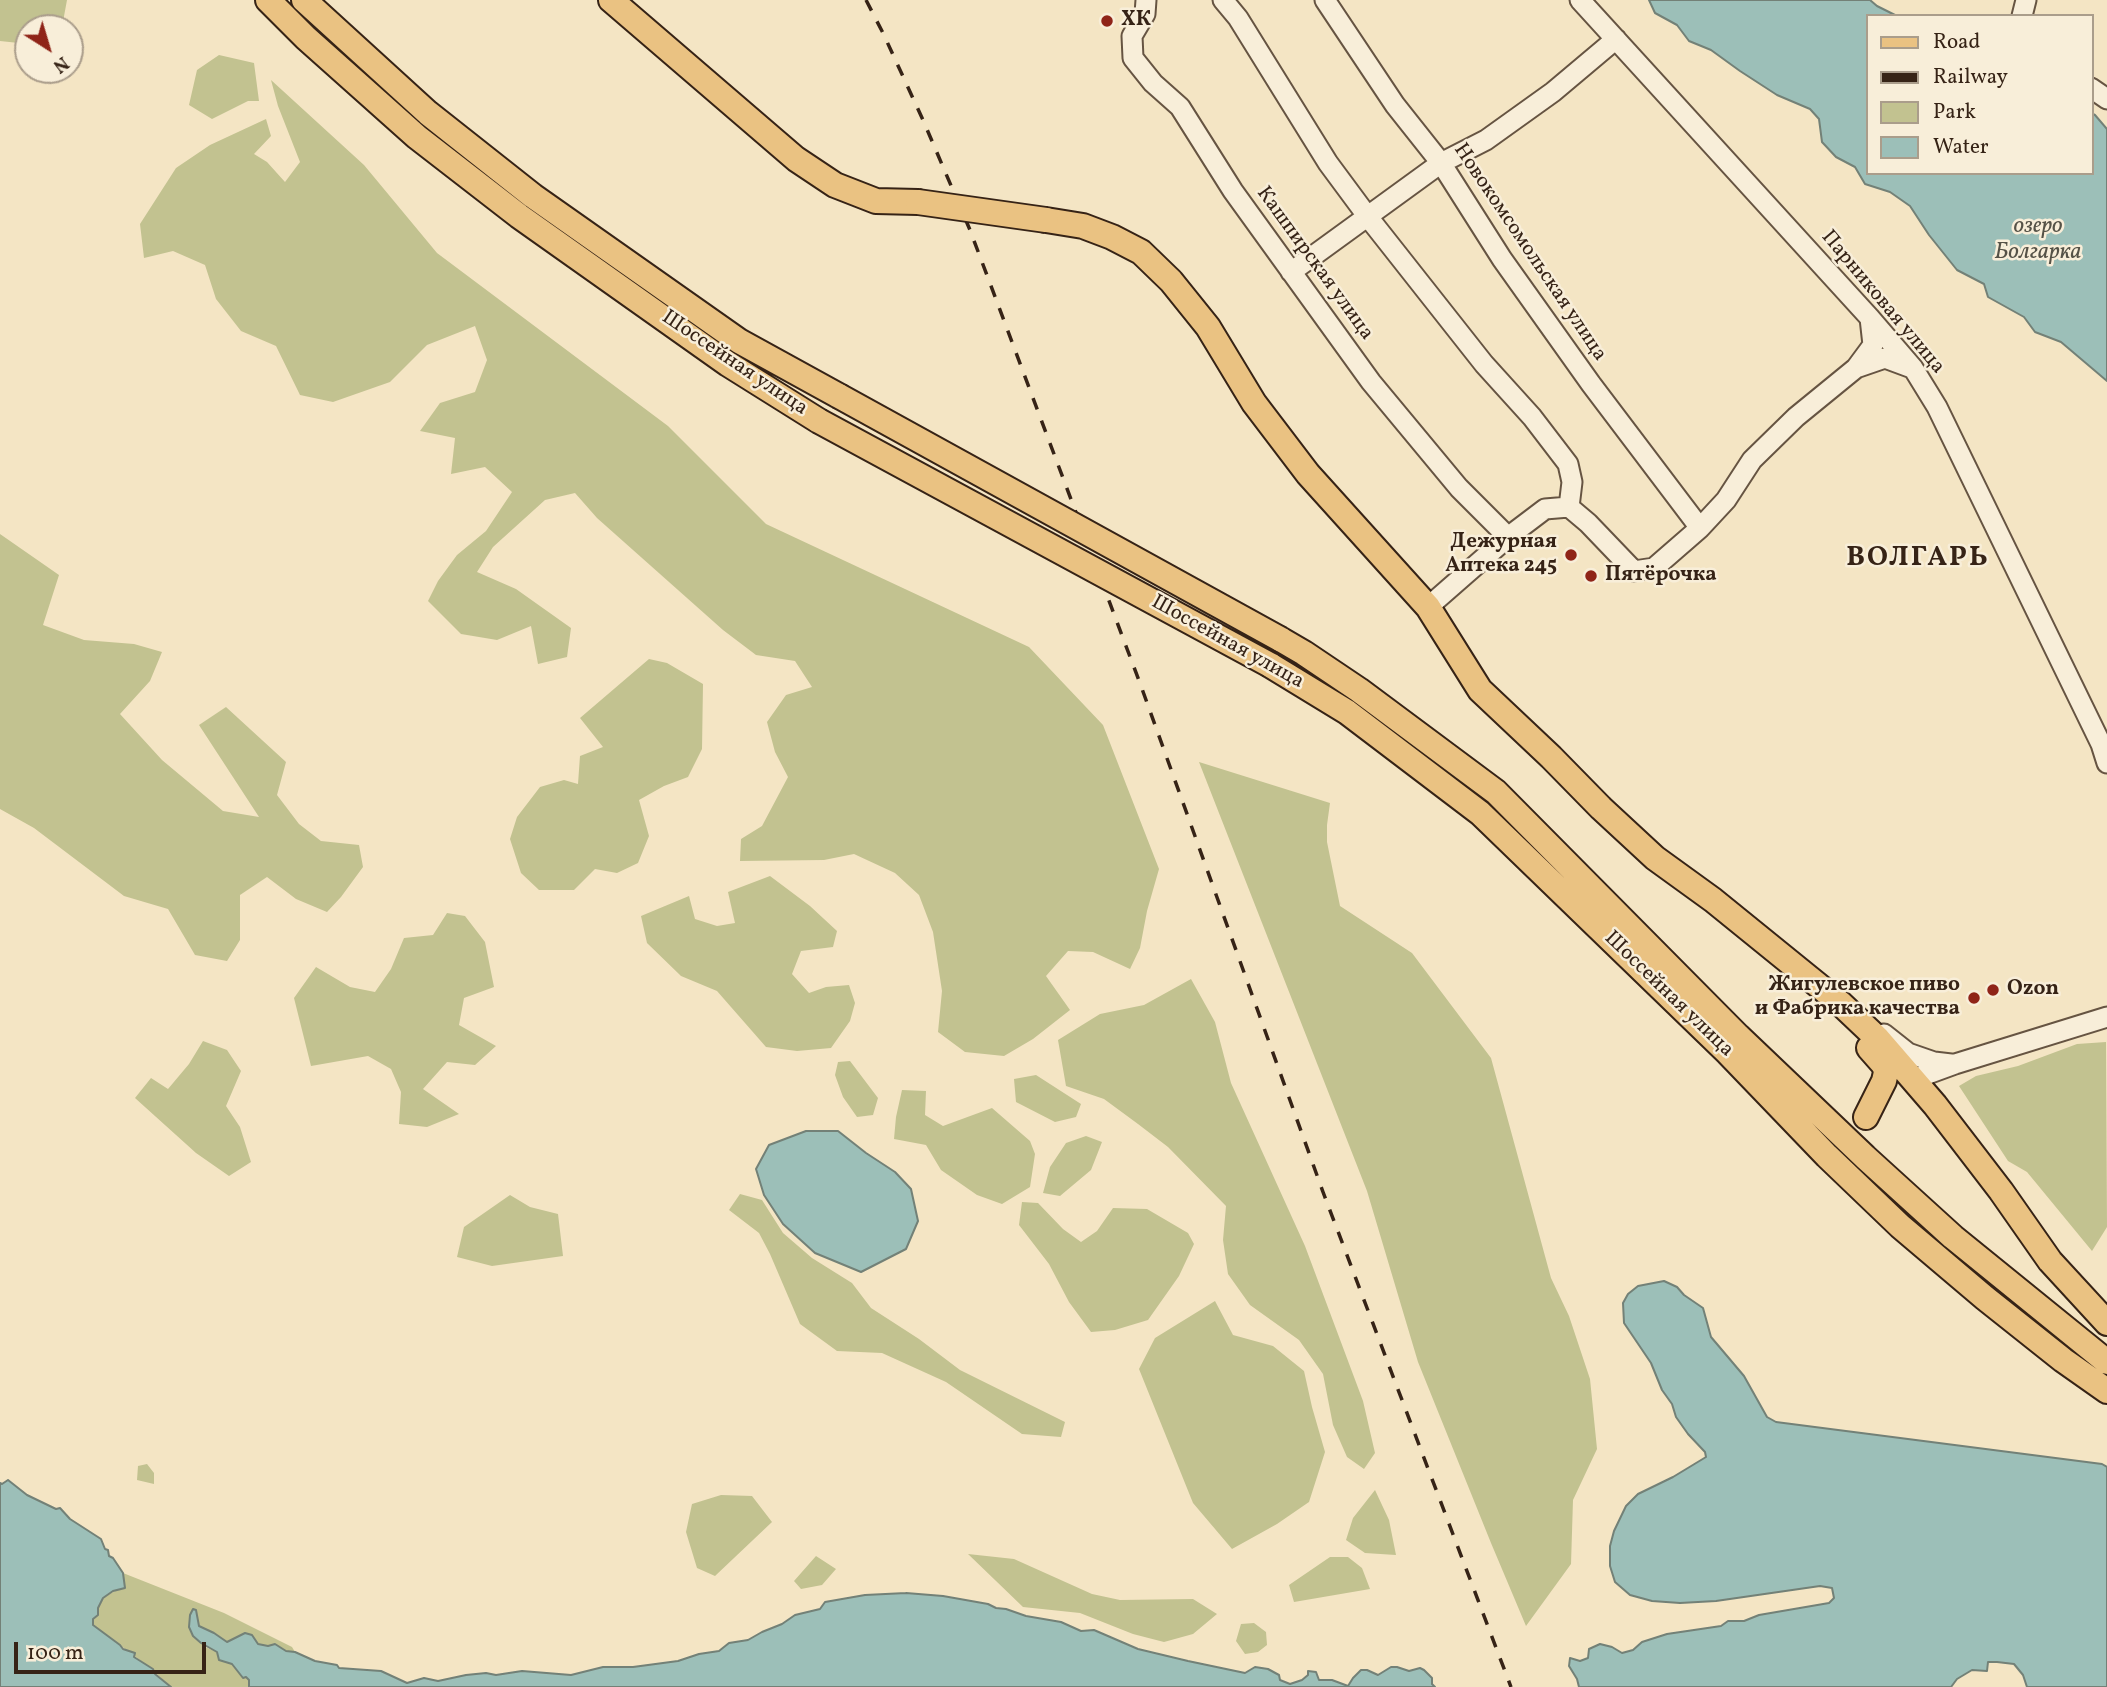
<!DOCTYPE html>
<meta charset="utf-8">
<style>
body{margin:0}
#map{position:relative;width:2107px;height:1687px;overflow:hidden;background:#f4e5c4;font-family:Vollkorn,serif}
canvas{display:block}
.legend{position:absolute;left:1866px;top:14px;width:228px;height:161px;box-sizing:border-box;background:#f8eed9;border:2px solid #aa9d8b;margin:0;padding:9px 12px;list-style:none;font-size:21px;color:#362316}
.legend li{display:flex;align-items:center;gap:14px;height:35px}
.legend b{width:35px;border:2px solid #aa9d8b}
.north{position:absolute;left:14px;top:14px;width:70px;height:70px;box-sizing:border-box;background:#f8eed9;border:2px solid #aa9d8b;border-radius:50%;rotate:143deg;font-size:19px;font-weight:700;line-height:28px;text-align:center;color:#362316}
.north::after{content:'';display:block;margin:auto;width:24px;height:32px;background:#8f2418;clip-path:polygon(50% 0,100% 100%,50% 72%,0 100%)}
.scale{position:absolute;left:14px;top:1642px;width:192px;height:32px;box-sizing:border-box;border:4px solid #362316;border-top:0;padding-left:9px;font-size:21px;line-height:24px;white-space:nowrap;color:#362316;-webkit-text-stroke:5px #f8eed9;paint-order:stroke}
</style>
<div id="map">
<canvas width="2107" height="1687"></canvas>
<ul class="legend">
<li><b style="height:9px;background:#eac282"></b>Road</li>
<li><b style="height:9px;background:#362316"></b>Railway</li>
<li><b style="height:19px;background:#c2c290"></b>Park</li>
<li><b style="height:19px;background:#9cbfb8"></b>Water</li>
</ul>
<div class="north">N</div>
<div class="scale">100 m</div>
</div>
<script>
const c = document.querySelector('canvas').getContext('2d');
c.lineJoin = 'round';
function paint(path, color) {
  c.fillStyle = color;
  c.fill(path, 'evenodd');
}
function shape(rows) {
  const path = new Path2D();
  for (const r of rows) {
    path.moveTo(r[0], r[1]);
    for (let i = 2; i < r.length; i += 2) path.lineTo(r[i], r[i + 1]);
  }
  return path;
}
function strokePath(path, color, width, dash) {
  c.strokeStyle = color;
  c.lineWidth = width;
  c.lineCap = dash ? 'butt' : 'round';
  c.setLineDash(dash || []);
  c.stroke(path);
}
function drawText(font, color, halo, rows, align = 'center') {
  c.font = font + ' Vollkorn,serif';
  c.lineWidth = 5;
  c.setLineDash([]);
  c.textBaseline = 'middle';
  c.strokeStyle = halo;
  c.fillStyle = color;
  for (const [text, x, y, turn = 0] of rows) {
    c.save();
    c.translate(x, y);
    c.rotate((+turn || 0) * Math.PI / 180);
    c.textAlign = isNaN(turn) ? turn : align;
    if (halo) c.strokeText(text, 0, 0);
    c.fillText(text, 0, 0);
    c.restore();
  }
}
const green = shape([
 [0,0,67,0,62,27,28,28,28,44,0,41],
 [219,55,254,63,259,101,248,101,212,119,189,105,197,70],
 [271,80,364,165,437,253,668,426,766,524,1029,647,1103,725,1159,869,1147,911,1140,948,1130,969,1093,952,1068,951,1046,976,1070,1010,1033,1039,1004,1056,965,1052,938,1032,942,991,933,932,919,895,895,873,854,854,824,860,740,861,741,839,762,826,788,777,775,752,767,722,786,695,812,687,795,661,756,655,723,630,597,518,575,493,545,500,493,547,477,572,516,589,571,628,567,657,538,664,531,626,497,640,461,634,428,601,438,581,457,555,486,531,512,492,485,467,451,474,455,438,420,431,440,403,475,392,487,360,475,326,427,345,390,382,333,402,300,395,276,346,241,331,216,299,205,265,173,251,144,258,140,224,176,168,210,145,266,119,271,136,254,154,267,162,285,182,300,162,278,106],
 [0,534,59,575,43,625,84,640,134,644,162,652,150,681,120,714,162,760,223,811,259,817,199,725,226,707,286,762,277,795,299,824,321,841,359,845,363,867,341,897,327,912,296,899,267,877,240,895,240,940,227,961,195,955,168,909,124,896,34,828,0,809],
 [649,659,667,663,703,684,702,749,688,777,664,786,639,800,649,836,638,863,617,873,595,869,574,890,539,890,521,873,510,839,517,817,540,787,564,780,578,784,580,756,603,747,580,718],
 [1199,762,1330,803,1327,825,1327,842,1340,906,1412,953,1491,1058,1551,1278,1569,1316,1590,1379,1597,1449,1573,1500,1571,1564,1526,1626,1491,1543,1418,1362,1367,1191],
 [770,876,810,906,837,931,833,947,801,951,792,974,809,993,826,987,849,985,855,1003,850,1021,831,1048,797,1051,766,1047,717,991,681,976,647,943,641,916,689,896,695,919,717,926,735,923,728,892],
 [447,913,465,916,485,942,494,987,464,998,459,1025,496,1046,475,1065,447,1062,423,1089,459,1114,427,1127,399,1124,401,1092,391,1069,368,1056,311,1066,294,998,316,967,350,987,375,992,391,969,404,938,433,935],
 [1191,979,1215,1022,1231,1083,1305,1246,1363,1401,1375,1453,1364,1469,1347,1457,1333,1425,1323,1374,1299,1340,1250,1305,1228,1274,1223,1240,1226,1206,1168,1147,1138,1124,1104,1099,1066,1086,1058,1040,1100,1014,1144,1005],
 [203,1041,227,1050,241,1071,226,1106,240,1127,251,1162,229,1176,196,1153,135,1098,151,1078,168,1089,189,1064],
 [2106,1042,2107,1227,2092,1251,2027,1172,2008,1161,1959,1086,1976,1076,2018,1066,2077,1044],
 [850,1061,878,1098,873,1115,857,1117,843,1097,835,1075,838,1062],
 [1036,1075,1081,1104,1076,1117,1055,1122,1016,1102,1014,1079],
 [902,1090,926,1091,925,1115,943,1126,992,1108,1030,1141,1035,1154,1030,1187,1002,1204,977,1195,941,1170,926,1145,894,1139,896,1117],
 [1086,1136,1102,1142,1091,1170,1060,1196,1043,1193,1050,1167,1066,1143],
 [740,1194,762,1200,783,1233,812,1258,852,1283,871,1308,919,1339,960,1370,1065,1422,1061,1437,1022,1434,946,1382,882,1353,837,1351,800,1324,770,1254,759,1233,729,1210],
 [510,1195,530,1207,558,1214,563,1256,492,1266,457,1257,464,1227],
 [1022,1202,1038,1203,1063,1229,1081,1242,1097,1231,1113,1208,1147,1209,1188,1233,1194,1244,1179,1276,1148,1320,1115,1330,1091,1332,1069,1302,1049,1264,1019,1225],
 [1215,1301,1233,1335,1273,1346,1304,1371,1312,1407,1325,1452,1309,1502,1277,1524,1232,1549,1193,1503,1139,1369,1155,1338],
 [147,1464,154,1473,154,1484,137,1480,138,1466],
 [1375,1490,1389,1520,1396,1555,1365,1553,1346,1540,1353,1518],
 [721,1495,752,1496,772,1522,715,1576,697,1568,686,1532,692,1504],
 [968,1554,1014,1559,1092,1594,1120,1600,1193,1599,1217,1614,1193,1634,1164,1642,1133,1634,1080,1613,1023,1607],
 [816,1556,836,1569,822,1585,801,1589,794,1581],
 [1330,1557,1348,1557,1362,1568,1370,1589,1294,1602,1289,1585],
 [123,1573,224,1613,292,1647,295,1652,286,1651,275,1644,268,1646,258,1644,252,1635,238,1637,227,1642,215,1633,198,1626,190,1615,189,1627,205,1647,217,1652,232,1664,240,1674,246,1676,249,1680,248,1687,171,1687,148,1666,93,1625,93,1619,98,1615,98,1608,103,1598,125,1585],
 [1254,1623,1266,1632,1267,1645,1258,1652,1245,1654,1236,1641,1241,1624]
]);
const water = shape([
 [1649,0,1870,0,1877,6,1897,16,1867,16,1867,173,2091,173,2091,113,2095,115,2107,129,2107,381,2061,342,2035,332,2024,317,1988,297,1984,284,1957,270,1929,235,1910,206,1890,192,1865,184,1855,167,1836,157,1822,142,1819,119,1810,109,1777,95,1740,71,1711,50,1689,41,1677,25,1655,13,1649,0],
 [806,1131,838,1131,866,1153,895,1172,911,1189,918,1221,906,1249,861,1272,815,1253,783,1224,764,1195,756,1169,769,1145,806,1131],
 [1664,1281,1677,1287,1684,1295,1703,1308,1711,1337,1744,1376,1767,1417,1776,1422,2102,1464,2107,1467,2107,1687,2027,1687,2023,1675,2014,1664,1997,1662,1988,1662,1987,1671,1972,1670,1957,1679,1951,1687,1579,1687,1577,1679,1569,1666,1570,1658,1580,1661,1588,1658,1589,1649,1600,1644,1612,1647,1622,1653,1633,1650,1642,1642,1667,1634,1721,1626,1728,1621,1744,1621,1759,1615,1829,1603,1834,1598,1832,1588,1820,1586,1716,1601,1680,1603,1652,1601,1630,1595,1615,1582,1610,1566,1610,1546,1614,1531,1626,1506,1638,1494,1673,1477,1706,1457,1705,1452,1688,1434,1676,1417,1672,1404,1662,1390,1651,1363,1624,1323,1623,1303,1628,1294,1638,1286,1664,1281],
 [8,1480,27,1495,56,1509,60,1508,70,1519,101,1539,105,1549,108,1550,109,1556,113,1558,123,1573,125,1588,113,1591,103,1598,98,1608,98,1615,93,1619,93,1625,120,1645,123,1649,135,1653,134,1657,153,1669,155,1674,171,1687,0,1687,0,1483,2,1484,8,1480],
 [906,1593,943,1596,988,1604,996,1608,1006,1609,1026,1616,1061,1622,1081,1631,1094,1630,1138,1649,1188,1661,1245,1673,1255,1667,1268,1669,1279,1675,1280,1680,1290,1684,1302,1680,1308,1675,1308,1671,1316,1672,1319,1680,1332,1680,1348,1686,1353,1678,1361,1670,1367,1670,1378,1675,1391,1667,1397,1667,1409,1671,1420,1668,1424,1670,1432,1678,1432,1684,1435,1687,249,1687,249,1680,246,1677,243,1678,232,1664,219,1660,217,1652,201,1643,193,1636,189,1627,190,1615,193,1609,196,1610,199,1626,214,1633,227,1642,245,1633,252,1635,258,1644,268,1646,275,1644,286,1651,295,1652,315,1661,337,1665,339,1668,381,1671,407,1683,424,1678,438,1681,466,1675,486,1673,496,1675,522,1671,571,1675,603,1667,633,1667,678,1661,699,1654,719,1651,729,1643,748,1640,762,1632,782,1624,795,1615,820,1609,825,1602,865,1595,906,1593]
]);
const minor = shape([
 [1146,0,1145,14,1132,36,1133,58,1153,83,1180,107,1233,191,1371,382,1459,488,1508,537],
 [1223,0,1238,18,1328,163,1368,217,1484,364,1532,417,1568,464,1572,482,1569,507],
 [1325,0,1395,105,1441,163,1502,259,1591,384,1700,528],
 [1580,0,1870,318,1913,368,1937,407,2101,744,2107,763],
 [2022,16,2026,0],
 [2091,88,2107,99],
 [1291,272,1441,163,1486,140,1553,92,1616,39],
 [1856,368,1873,345,1870,318],
 [1428,607,1508,537,1545,509,1569,507,1588,523,1634,571,1654,568,1700,528,1726,500,1752,460,1796,417,1856,368,1885,358,1912,368],
 [1884,1034,1908,1053,1934,1062,1951,1064],
 [1914,1079,1955,1064,2107,1017]
]);
const major = shape([
 [268,0,306,38,417,137,519,216,728,364,819,421],
 [304,0,428,113,533,196,739,341,839,396],
 [611,0,796,159,835,185,876,201,918,202],
 [1046,220,1083,226,1112,237,1141,252,1171,281,1208,327,1254,403,1308,474,1428,607,1480,690,1551,757,1601,808,1655,858,1713,900,1840,1003,1878,1039,1935,1105,2001,1191,2050,1261,2107,1323],
 [1280,639,1304,653,1359,690,1496,792,1738,1036,1865,1157,1953,1237,2107,1362],
 [1270,665,1347,712,1480,813,1728,1053,1827,1156,1900,1226,1985,1298,2063,1360,2107,1391],
 [1866,1117,1884,1081,1886,1072,1884,1065,1869,1048]
]);
const rail = shape([
 [866,0,883,33,923,120,970,230,1141,686,1323,1192,1511,1687]
]);
const majorBridge = shape([
 [918,202,1046,220],
 [839,396,1280,639],
 [819,421,1270,665]
]);
const markers = [
 [1107,21,7,"#8f2418"],
 [1571,555,7,"#8f2418"],
 [1591,576,7,"#8f2418"],
 [1993,990,7,"#8f2418"],
 [1974,998,7,"#8f2418"]
];
const poiNames = [
 ["ХК",1121,21],
 ["Дежурная",1557,543,"right"],
 ["Аптека 245",1557,567,"right"],
 ["Пятёрочка",1605,576],
 ["Жигулевское пиво",1960,986,"right"],
 ["и Фабрика качества",1960,1010,"right"],
 ["Ozon",2007,990]
];
const streetNames = [
 ["Новокомсомольская улица",1529,253,56],
 ["Кашпирская улица",1314,264,54],
 ["Парниковая улица",1882,303,50],
 ["Шоссейная улица",734,364,34],
 ["Шоссейная улица",1227,643,29],
 ["Шоссейная улица",1668,995,44]
];
const waterNames = [
 ["озеро",2038,228],
 ["Болгарка",2038,254]
];
const districtNames = [
 ["ВОЛГАРЬ",1918,560]
];
paint(green, '#c2c290');
paint(water, '#9cbfb8');
strokePath(water, '#738177', 2);
strokePath(minor, '#665442', 23);
strokePath(major, '#362316', 28);
strokePath(minor, '#f8eed9', 19);
strokePath(major, '#eac282', 24);
strokePath(rail, '#362316', 3.5, [12, 12]);
strokePath(majorBridge, '#362316', 28, []);
strokePath(majorBridge, '#eac282', 24);
for (const [x, y, r, color] of markers) {
  const dot = new Path2D();
  dot.arc(x, y, r, 0, 2 * Math.PI);
  c.fillStyle = color;
  c.fill(dot);
  strokePath(dot, '#f8eed9', 2.5);
}
drawText('bold 21px', '#362316', '#f8eed9', poiNames, 'left');
drawText('21px', '#362316', '#f8eed9', streetNames);
drawText('italic 23px', '#555247', '#f8eed9', waterNames);
c.letterSpacing = '2px';
drawText('bold 28px', '#362316', '#f8eed9', districtNames);
c.letterSpacing = '0px';
</script>
